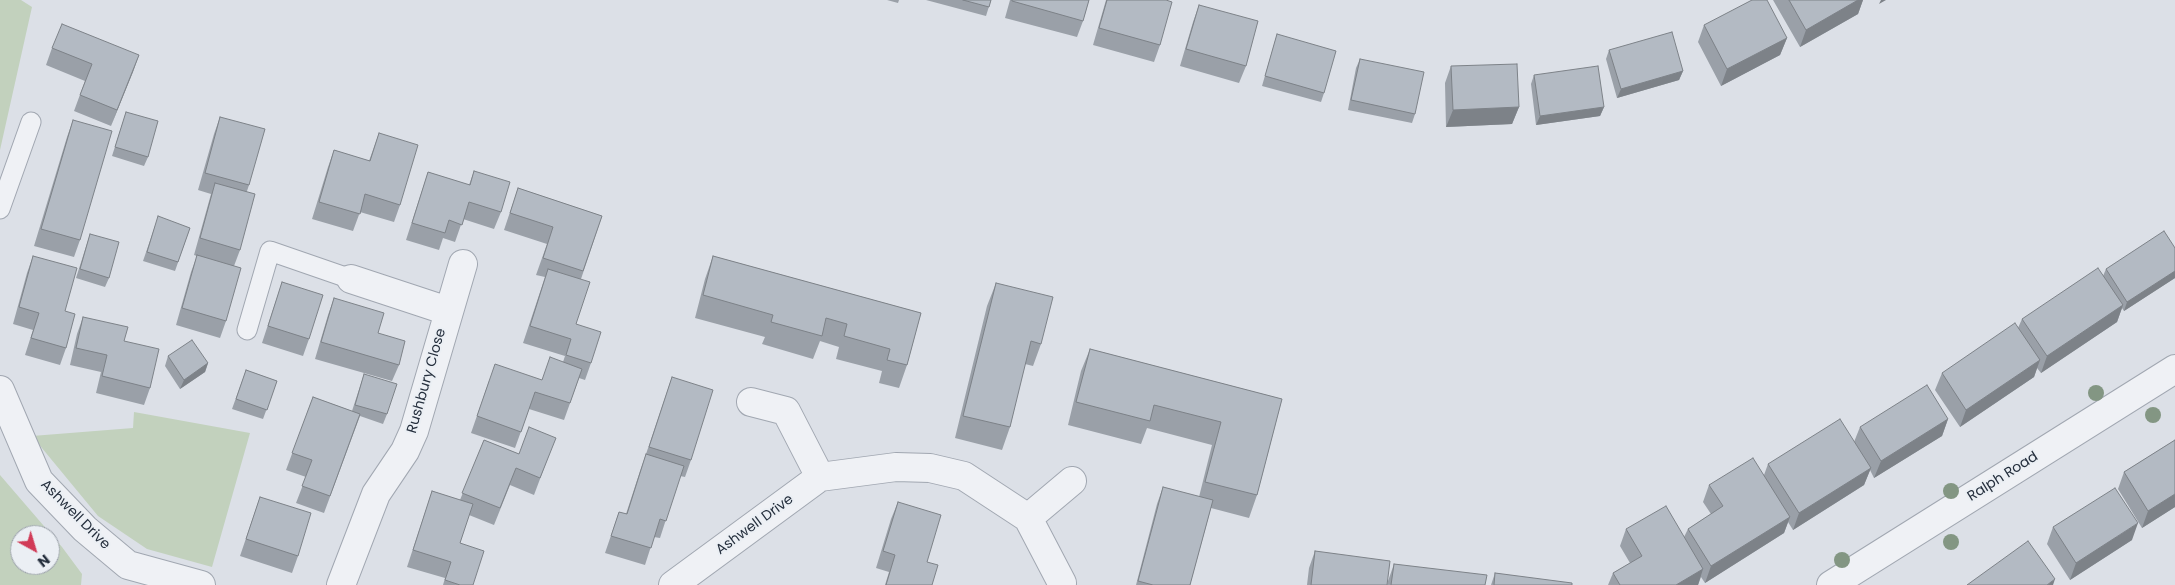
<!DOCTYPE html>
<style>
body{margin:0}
#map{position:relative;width:2175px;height:585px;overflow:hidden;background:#dce0e7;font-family:Poppins,sans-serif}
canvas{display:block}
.north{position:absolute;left:10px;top:525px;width:50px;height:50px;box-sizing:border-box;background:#ebeff4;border:1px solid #9ca2ab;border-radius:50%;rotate:141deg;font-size:14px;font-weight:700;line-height:20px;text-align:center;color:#252f3d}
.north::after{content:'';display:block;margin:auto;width:18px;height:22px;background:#d13b57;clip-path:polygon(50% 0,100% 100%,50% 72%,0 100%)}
</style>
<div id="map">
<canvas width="2175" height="585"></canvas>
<div class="north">N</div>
</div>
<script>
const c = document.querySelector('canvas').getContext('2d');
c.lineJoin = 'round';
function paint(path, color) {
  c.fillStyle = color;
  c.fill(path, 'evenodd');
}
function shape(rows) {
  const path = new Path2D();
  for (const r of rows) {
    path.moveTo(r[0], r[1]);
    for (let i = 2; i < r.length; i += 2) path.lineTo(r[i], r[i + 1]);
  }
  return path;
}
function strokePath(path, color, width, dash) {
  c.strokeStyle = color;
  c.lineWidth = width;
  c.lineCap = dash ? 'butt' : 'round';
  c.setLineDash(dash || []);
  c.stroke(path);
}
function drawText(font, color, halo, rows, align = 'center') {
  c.font = font + ' Poppins,sans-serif';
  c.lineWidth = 4;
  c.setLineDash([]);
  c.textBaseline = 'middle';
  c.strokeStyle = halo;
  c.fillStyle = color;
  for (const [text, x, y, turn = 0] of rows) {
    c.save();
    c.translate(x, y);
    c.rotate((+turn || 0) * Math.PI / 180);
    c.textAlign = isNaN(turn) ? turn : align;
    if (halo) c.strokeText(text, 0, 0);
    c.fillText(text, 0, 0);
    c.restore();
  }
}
const green = shape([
 [0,0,21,0,32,7,0,150],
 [134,412,250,433,212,567,147,549,98,516,32,436,133,428],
 [0,475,62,547,82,574,81,585,0,585],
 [20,535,50,535,50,565,20,565]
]);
const lane = shape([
 [0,209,31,122],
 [247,330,270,251,351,279]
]);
const street = shape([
 [351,279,448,311],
 [0,390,39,481,85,529,128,565,201,585],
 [751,402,786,411,820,477],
 [1028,518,1072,481],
 [341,585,376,494,405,451,414,431,463,264],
 [673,585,820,477,896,467,930,468,964,476,1028,518,1062,583],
 [1831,585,2175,369]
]);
const trees = [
 [2096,393],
 [2153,415],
 [1951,491],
 [1951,542],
 [1842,560]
];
const wall = shape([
 [887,0,899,0,898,3],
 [926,0,991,0,986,16],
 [1010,0,1089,0,1083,21,1077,37,1005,18],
 [1106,0,1166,0,1160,45,1154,62,1093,45],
 [1773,0,1863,0,1858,14,1800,47],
 [1199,5,1246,66,1239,83,1180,66,1193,22],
 [1704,25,1787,38,1780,55,1721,86,1698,42],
 [1277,34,1324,93,1321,102,1262,86],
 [52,48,139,55,111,126,74,111,85,81,46,65],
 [1609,50,1683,71,1679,80,1617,98,1606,59],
 [1360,59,1415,114,1412,123,1348,110,1356,68],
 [1451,66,1519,107,1512,124,1446,127,1445,83],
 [1534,75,1604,107,1600,116,1536,125,1531,84],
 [126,112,148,157,144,166,112,156],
 [220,117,249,185,247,191,240,250,234,266,226,321,220,338,176,325,191,272,197,256,194,255,211,194,198,190,214,134],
 [73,120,80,240,74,257,34,246,67,137],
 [379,133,400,205,394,222,360,212,353,231,312,219,328,167,334,150,369,161],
 [474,171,501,212,494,229,463,219,455,242,443,238,439,250,406,240,428,172,469,185],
 [518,188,602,216,581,279,576,324,591,363,585,380,579,378,564,420,529,409,515,448,471,433,489,381,542,380,563,362,565,356,523,343,545,277,536,275,547,244,504,230],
 [155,226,190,228,175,271,143,261],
 [90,234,109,278,105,287,76,278],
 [2175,248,2175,278,2124,311,2122,308,2117,322,2041,373,2037,368,2034,377,1960,427,1935,390,1942,373,2018,328,2022,319,2103,276,2106,269],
 [33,256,65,311,66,348,60,365,25,355,33,330,13,324,27,273],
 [713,256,921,313,907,365,899,388,879,383,882,371,836,359,839,347,820,341,813,359,762,344,765,337,695,318,705,279],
 [282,282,309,339,303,356,262,343],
 [996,283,1041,344,1033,366,1025,364,1010,427,1002,450,955,438,987,306],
 [334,298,378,333,399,365,392,381,315,359,328,315],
 [83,317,124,341,150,388,144,405,96,393,101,372,70,365,77,334],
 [1090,349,1282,399,1257,495,1249,518,1211,508,1190,585,1136,585,1157,504,1163,487,1199,497,1212,445,1147,428,1141,444,1068,425,1081,371],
 [168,356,208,363,205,372,180,389,165,366],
 [246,370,277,381,263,419,232,409],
 [364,374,387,414,383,424,360,416,324,513,296,503,306,477,286,470,313,397,352,411],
 [672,377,691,460,685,477,680,476,660,538,654,537,645,565,605,553,619,512,626,514,640,471,646,454],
 [1948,419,1942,436,1874,478,1870,470,1864,485,1793,530,1788,522,1784,533,1705,583,1701,577,1698,585,1608,585,1613,573,1630,563,1620,546,1626,529,1684,537,1688,529,1711,514,1703,502,1709,485,1764,475,1768,464,1854,442,1860,427],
 [484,440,519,454,549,455,534,495,510,485,494,525,469,515,460,543,473,585,443,585,445,578,407,567,432,491,460,500],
 [2175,440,2175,507,2142,528,2118,489,2124,472],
 [260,497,298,556,292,573,240,556],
 [898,502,927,562,932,585,885,585,889,572,876,568,891,519],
 [2053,527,2132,540,2070,580,2047,544],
 [1315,551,1387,585,1307,585,1309,568],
 [1394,564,1485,585,1387,585,1388,581],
 [1495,573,1572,585,1491,585]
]);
const shadedWall = shape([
 [1858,0,1863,0,1858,14,1800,47,1806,30],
 [1881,0,1886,0,1879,4],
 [1787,38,1780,55,1721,86,1727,69],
 [139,55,133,72,111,126,117,110],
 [1683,71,1679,80,1617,98,1621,89],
 [1519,107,1512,124,1446,127,1453,110],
 [1604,107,1600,116,1536,125,1540,116],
 [2175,271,2175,278,2124,311,2127,302],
 [2123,305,2117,322,2041,373,2047,356],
 [2040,360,2034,377,1960,427,1966,410],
 [208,363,205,372,180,389,184,380],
 [1948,419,1942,436,1874,478,1881,461],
 [1871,468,1864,485,1793,530,1799,513],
 [2175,494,2175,507,2142,528,2148,511],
 [1790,517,1784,533,1705,583,1711,566],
 [2138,523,2132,540,2070,580,2076,563],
 [1703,569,1698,585,1676,585],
 [2055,579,2053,585,2047,585]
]);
const building = shape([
 [963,0,991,0,989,7,963,0],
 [1012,0,1089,0,1083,21,1012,1,1012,0],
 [1107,0,1166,0,1172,2,1160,45,1099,28,1107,0],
 [1752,0,1767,0,1787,38,1727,69,1704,25,1752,0],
 [1789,0,1858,0,1806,30,1789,0],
 [1199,5,1258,21,1246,66,1186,49,1199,5],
 [62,24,139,55,117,110,80,95,92,64,52,48,62,24],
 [1672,32,1683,71,1621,89,1609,50,1672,32],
 [1277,34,1336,51,1324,93,1265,76,1277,34],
 [1360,59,1424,72,1415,114,1351,100,1360,59],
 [1517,64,1519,107,1453,110,1451,66,1517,64],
 [1598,66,1604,107,1540,116,1534,75,1598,66],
 [126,112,158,121,148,157,115,147,126,112],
 [220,117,265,129,249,185,205,173,220,117],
 [73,120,112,131,80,240,41,229,73,120],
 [379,133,418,145,400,205,365,194,360,214,319,202,334,150,370,161,379,133],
 [474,171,510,182,501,212,469,202,462,225,449,220,445,233,412,223,428,172,470,185,474,171],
 [215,183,255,194,240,250,200,238,215,183],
 [518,188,602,216,583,271,543,258,553,227,510,213,518,188],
 [158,216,190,228,178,262,147,252,158,216],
 [2164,231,2175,248,2175,271,2127,302,2106,269,2164,231],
 [90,234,119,242,109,278,80,269,90,234],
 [197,255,241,268,226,321,182,308,197,255],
 [33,256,77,268,65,311,75,314,66,348,31,338,39,313,19,307,33,256],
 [713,256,921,313,907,365,887,360,890,349,844,336,847,324,826,318,822,336,771,322,773,315,703,295,713,256],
 [2098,268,2123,305,2047,356,2022,319,2098,268],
 [548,269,590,282,576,324,601,332,591,363,566,355,571,339,530,326,548,269],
 [282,282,323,295,309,339,268,326,282,282],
 [996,283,1053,297,1041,344,1031,341,1010,427,963,416,996,283],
 [334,298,384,313,378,333,405,341,399,365,321,342,334,298],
 [83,317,128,327,124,341,159,349,150,388,102,376,107,355,76,348,83,317],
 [2015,323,2040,360,1966,410,1942,373,2015,323],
 [192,340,208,363,184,380,168,356,192,340],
 [1090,349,1282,399,1257,495,1205,482,1221,422,1154,405,1150,421,1076,402,1090,349],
 [550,357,582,369,570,403,535,392,521,432,477,416,495,364,542,380,550,357],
 [246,370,277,381,267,410,236,399,246,370],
 [364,374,397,384,387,414,355,405,364,374],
 [672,377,713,390,691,460,649,447,672,377],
 [1927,385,1948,419,1881,461,1860,427,1927,385],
 [313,397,360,414,330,496,302,486,312,460,292,453,313,397],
 [1840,419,1871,468,1799,513,1768,464,1840,419],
 [529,427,556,438,540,478,516,468,500,508,462,493,484,440,519,454,529,427],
 [2175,440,2175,494,2148,511,2124,472,2175,440],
 [646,454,684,466,666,521,660,519,651,548,611,536,619,512,627,514,646,454],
 [1753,458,1790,517,1711,566,1688,529,1723,506,1709,485,1753,458],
 [1163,487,1213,500,1190,585,1153,585,1138,581,1163,487],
 [2115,488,2138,523,2076,563,2053,527,2115,488],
 [432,491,473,504,460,543,484,551,473,585,460,585,445,580,451,562,413,550,432,491],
 [260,497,311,513,298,556,246,539,260,497],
 [898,502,941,515,927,562,938,565,932,585,886,585,895,555,883,551,898,502],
 [1666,506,1703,569,1676,585,1620,585,1613,573,1642,556,1626,529,1666,506],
 [2028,541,2055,579,2047,585,1967,585,2028,541],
 [1315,551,1390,561,1387,585,1311,585,1315,551],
 [1394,564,1487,575,1485,585,1391,585,1394,564],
 [1495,573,1572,583,1572,585,1494,585,1495,573]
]);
const streetNames = [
 ["Rushbury Close",427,381,-74],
 ["Ralph Road",2003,477,-32],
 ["Ashwell Drive",75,515,45],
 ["Ashwell Drive",755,525,-36]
];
paint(green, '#c2d1bd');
strokePath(lane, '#a1a7b1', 21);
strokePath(street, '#a1a7b1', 30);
strokePath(lane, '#eff1f5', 19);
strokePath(street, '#eff1f5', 28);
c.fillStyle = '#839683';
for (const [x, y] of trees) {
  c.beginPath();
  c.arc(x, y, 8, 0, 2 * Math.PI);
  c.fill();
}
paint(wall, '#9aa0a8');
paint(shadedWall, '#7d8288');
paint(building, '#b3bac3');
strokePath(building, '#7d8288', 1);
drawText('14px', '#252f3d', '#ebeff4', streetNames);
</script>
